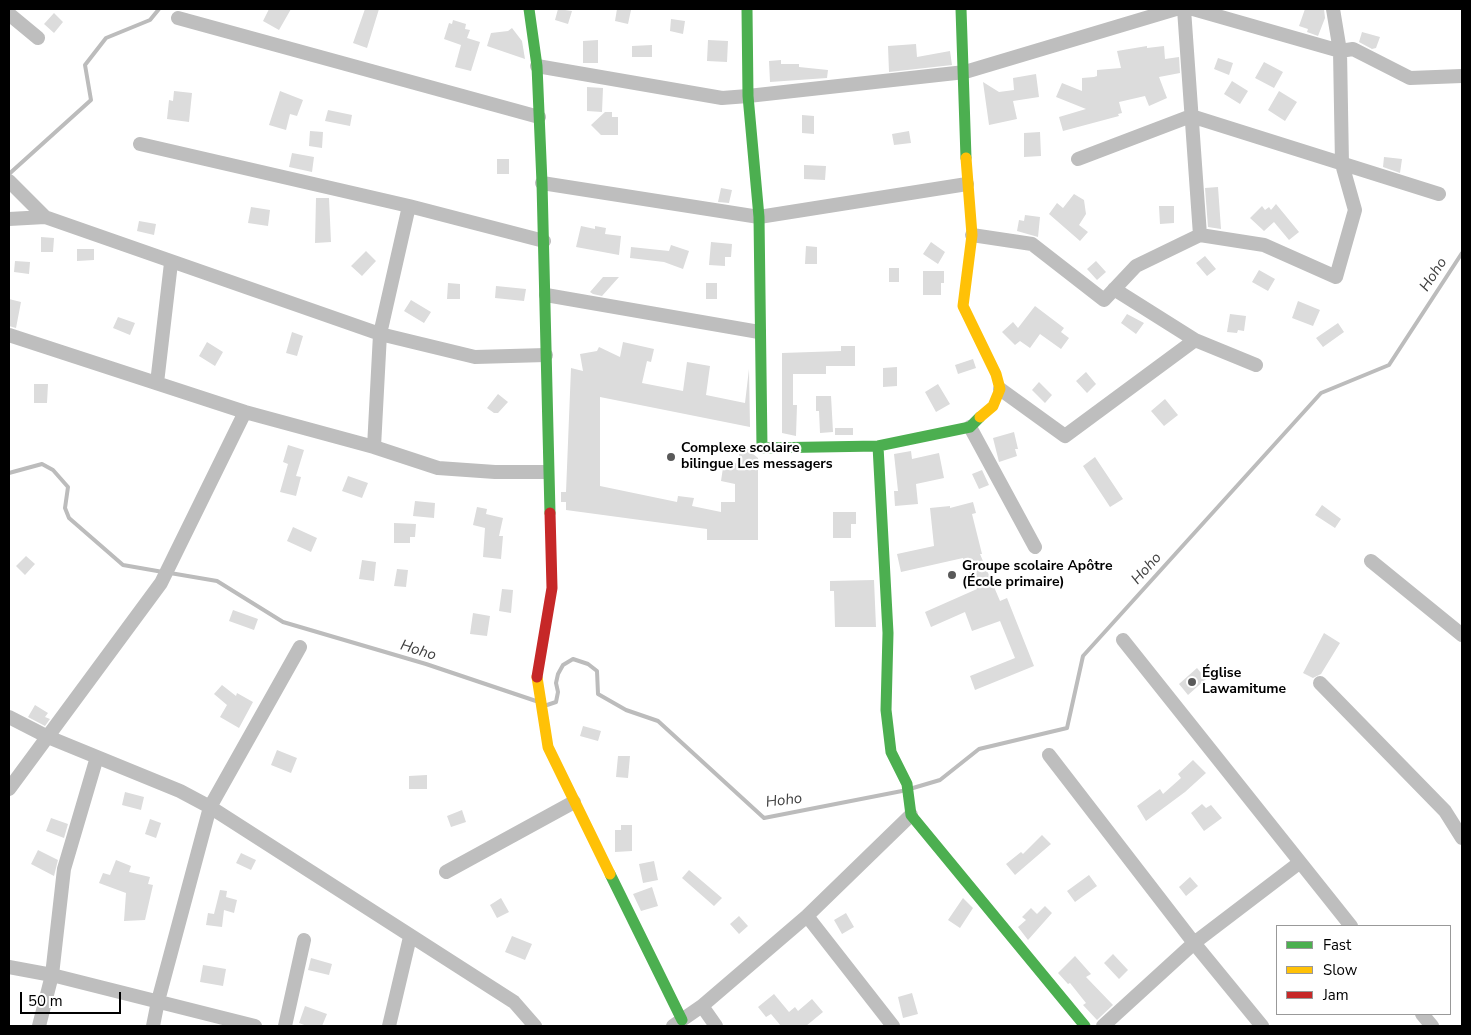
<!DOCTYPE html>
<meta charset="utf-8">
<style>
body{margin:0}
#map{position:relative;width:1471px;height:1035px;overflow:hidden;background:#fff;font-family:"Nunito Sans",sans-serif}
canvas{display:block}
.frame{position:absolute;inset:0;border:10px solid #000;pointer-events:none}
.legend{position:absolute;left:1276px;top:925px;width:175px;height:90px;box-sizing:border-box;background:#fff;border:1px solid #999;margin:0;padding:6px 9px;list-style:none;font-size:15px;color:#000}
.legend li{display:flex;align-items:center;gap:10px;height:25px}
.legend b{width:25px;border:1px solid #999}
.scale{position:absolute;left:20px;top:992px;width:101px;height:22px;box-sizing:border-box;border:2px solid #000;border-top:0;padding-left:6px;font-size:15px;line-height:18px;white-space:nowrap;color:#000;-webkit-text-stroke:4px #fff;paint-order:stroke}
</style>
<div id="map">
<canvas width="1471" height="1035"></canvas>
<div class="frame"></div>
<ul class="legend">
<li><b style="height:6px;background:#4caf50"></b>Fast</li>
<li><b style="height:6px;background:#ffc107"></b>Slow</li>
<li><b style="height:6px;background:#c62828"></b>Jam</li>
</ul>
<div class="scale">50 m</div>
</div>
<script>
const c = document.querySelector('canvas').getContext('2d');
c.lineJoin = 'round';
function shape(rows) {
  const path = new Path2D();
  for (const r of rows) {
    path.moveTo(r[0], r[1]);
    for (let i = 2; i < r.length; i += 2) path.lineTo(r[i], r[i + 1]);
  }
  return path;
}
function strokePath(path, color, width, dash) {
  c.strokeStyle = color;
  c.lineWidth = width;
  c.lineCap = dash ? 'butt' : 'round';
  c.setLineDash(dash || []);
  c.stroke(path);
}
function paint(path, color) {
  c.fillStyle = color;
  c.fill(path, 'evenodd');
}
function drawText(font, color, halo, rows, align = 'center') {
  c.font = font + ' "Nunito Sans",sans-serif';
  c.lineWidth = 4.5;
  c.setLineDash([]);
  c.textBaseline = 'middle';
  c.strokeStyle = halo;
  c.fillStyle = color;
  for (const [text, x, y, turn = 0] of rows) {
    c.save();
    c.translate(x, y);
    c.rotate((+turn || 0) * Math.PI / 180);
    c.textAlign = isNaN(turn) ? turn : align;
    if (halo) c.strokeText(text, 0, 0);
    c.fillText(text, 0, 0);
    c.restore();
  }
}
const stream = shape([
 [9,174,91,100,85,65,106,38,150,20,159,9],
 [9,473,42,464,53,470,68,487,65,508,69,518,123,565,163,572],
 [170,573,217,581,283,622,426,664,536,701],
 [547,705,556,702,558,692,556,683,558,674,563,665,573,659,588,664,597,671,598,694,626,710,658,721,764,818,902,791],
 [913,788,940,780,979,749,1067,728,1083,656,1321,393,1389,365,1462,253]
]);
const building = shape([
 [269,9,291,9,279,30,263,21],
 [365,9,379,9,367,48,353,43],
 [558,9,572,11,568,24,555,20],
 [617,9,631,10,628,24,615,21],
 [1305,9,1324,9,1325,18,1318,36,1307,32,1308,29,1299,26],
 [54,13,63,22,54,33,44,24],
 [671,19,685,21,683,34,670,31],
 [453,20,466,24,465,29,470,30,467,38,480,42,471,71,455,67,461,45,444,39,449,23,452,24],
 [512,28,522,41,525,59,487,46,491,33,508,31],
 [1362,32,1380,37,1376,48,1372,49,1359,42],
 [598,40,598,63,583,63,583,41],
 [708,40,728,41,727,62,707,61],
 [916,44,917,57,950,51,952,65,889,72,888,46],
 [652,45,652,57,632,57,632,46],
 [1147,46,1147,48,1164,46,1165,59,1179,57,1180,73,1159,77,1167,98,1149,106,1145,96,1119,102,1122,113,1118,114,1119,116,1063,131,1059,117,1086,109,1056,97,1062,83,1082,91,1082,78,1094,77,1097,76,1097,70,1121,68,1117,51],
 [1218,58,1233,63,1229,75,1214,69],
 [781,60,781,64,799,64,799,67,828,70,827,78,770,82,769,61],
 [1264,62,1283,72,1274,88,1255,78],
 [1036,74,1039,97,1013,101,1017,119,989,125,983,82,999,92,1014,90,1013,78],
 [1232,81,1248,91,1240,104,1224,94],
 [587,87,603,88,602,112,587,111],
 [174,91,192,93,189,122,167,119,169,100,173,101],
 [280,91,303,100,297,116,290,114,286,130,269,125],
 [1279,91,1297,102,1285,121,1268,110],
 [328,110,352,115,350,126,325,121],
 [605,112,612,112,612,117,618,117,618,135,601,135,591,125],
 [802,115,814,116,814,134,802,133],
 [310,131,323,132,322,148,309,146],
 [909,131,911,143,894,145,892,134],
 [1040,132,1041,156,1024,157,1024,133],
 [292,153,314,157,312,172,289,167],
 [1384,157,1402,159,1400,173,1383,167],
 [497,159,509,159,509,174,497,174],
 [804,165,826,166,825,180,804,179],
 [1218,187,1221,229,1208,227,1205,188],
 [721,188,732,190,729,203,718,202],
 [1074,194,1084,200,1086,214,1079,225,1088,232,1080,241,1049,214,1057,203,1063,208],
 [316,198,329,198,331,242,315,243],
 [1276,204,1299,232,1289,240,1274,222,1264,231,1250,218,1262,206,1265,210,1269,207,1271,210],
 [1159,206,1174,206,1174,223,1160,224],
 [251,207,270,210,268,226,248,223],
 [1025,215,1040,217,1038,237,1017,231,1019,220,1024,221],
 [139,221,156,224,154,235,137,231],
 [581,226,595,229,595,226,606,228,605,234,621,236,619,255,576,247],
 [41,237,54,238,53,252,41,252],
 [711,242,732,244,731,257,725,257,725,266,709,265],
 [931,242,945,252,938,264,923,254],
 [671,245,689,251,683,269,664,262,630,258,631,247,669,251],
 [806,246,817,247,817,264,805,264],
 [77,249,94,249,94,260,77,261],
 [366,251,376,261,362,276,351,266],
 [1205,256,1216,269,1207,276,1196,263],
 [15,261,30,262,29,274,14,272],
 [1096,261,1106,272,1097,280,1087,269],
 [889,268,899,268,899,282,889,282],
 [1259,270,1275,279,1268,291,1252,282],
 [923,271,944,271,944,283,941,283,941,295,923,295],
 [603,277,619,277,602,296,593,294,590,292],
 [448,283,460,284,460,299,447,299],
 [706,283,717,283,717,299,706,299],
 [496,286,526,289,524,301,495,298],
 [9,299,21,302,16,328,9,326],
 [411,300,431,312,424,323,404,311],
 [1298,301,1320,310,1313,326,1292,318],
 [1035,306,1064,328,1061,332,1069,338,1061,349,1040,334,1030,348,1020,341,1015,345,1002,332,1013,322,1018,328],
 [1127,314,1144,323,1136,334,1121,323],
 [1230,314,1246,316,1244,331,1238,330,1237,333,1227,332],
 [118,317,135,323,130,335,113,328],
 [1338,323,1344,332,1323,347,1316,338],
 [292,332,303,336,297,356,286,353],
 [207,342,223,352,215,366,199,356],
 [623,342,654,349,651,362,647,361,642,383,683,391,687,362,710,366,706,395,745,403,749,369,750,427,600,397,600,486,677,502,678,496,694,498,692,506,721,512,721,502,735,502,735,484,721,481,724,461,739,464,739,449,751,449,753,454,758,458,758,540,707,540,707,529,566,510,566,502,561,502,561,492,566,492,571,368,583,371,580,354,597,351,599,347,620,357],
 [841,346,855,346,855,366,826,366,826,374,793,374,793,405,797,405,796,436,782,433,782,353,841,351],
 [973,359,976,368,958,374,955,365],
 [897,367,897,386,883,387,883,368],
 [1086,372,1096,384,1087,393,1076,381],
 [1039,382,1052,395,1045,403,1032,390],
 [34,384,48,384,47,403,34,403],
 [938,384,950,404,936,412,925,392],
 [498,394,508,402,498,413,494,413,487,408],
 [816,396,831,396,833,432,820,433,819,411,816,411],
 [1165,399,1178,415,1164,426,1151,411],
 [835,428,853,428,853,435,835,435],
 [1014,432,1018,449,1015,449,1017,456,999,462,993,438],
 [288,445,304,450,296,476,301,477,296,496,280,492,288,464,283,462],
 [911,451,912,459,939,453,944,478,916,484,918,504,895,506,894,491,898,491,894,454],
 [1095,457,1123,499,1110,507,1083,466],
 [982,470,989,485,979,489,972,474],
 [348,476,368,483,362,498,342,491],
 [415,501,435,503,434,518,413,516],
 [973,502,976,513,972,514,982,554,980,554,1000,601,1007,598,1034,666,975,690,970,676,1015,658,1000,621,972,631,965,612,931,627,925,612,977,589,963,558,901,572,897,554,934,546,930,508,950,506,950,508],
 [1322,505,1341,519,1335,528,1315,515],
 [477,507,487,509,486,514,503,518,499,536,503,536,501,559,483,557,485,528,473,525],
 [833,512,856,512,856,524,851,524,851,538,833,538],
 [394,523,416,524,415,537,410,537,410,543,394,543],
 [293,527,317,538,311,552,287,541],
 [26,556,35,564,25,575,16,566],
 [362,560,376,562,374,581,359,579],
 [397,569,408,570,406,587,394,586],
 [874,580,876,627,835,627,834,591,830,591,830,581],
 [502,589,513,590,511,613,499,611],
 [233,610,258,619,254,630,229,621],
 [473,613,490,616,487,636,470,634],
 [1324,633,1340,643,1321,674,1313,678,1303,673],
 [1197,668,1206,679,1188,695,1179,684],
 [222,685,236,696,237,693,253,702,239,728,220,717,227,705,214,694],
 [35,705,48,713,45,717,50,719,45,726,28,717],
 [583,726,601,731,598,741,580,736],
 [277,750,297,758,291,773,271,765],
 [618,756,630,756,628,778,616,777],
 [1193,760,1206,773,1185,792,1146,821,1137,806,1160,789,1163,794,1181,778,1178,774],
 [427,775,427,789,409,789,409,776],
 [125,792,144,797,141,810,122,805],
 [1202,804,1206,808,1211,805,1222,818,1204,831,1191,813],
 [462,810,466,822,451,827,447,816],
 [51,818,68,824,64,838,46,831],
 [150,819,161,823,156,838,145,834],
 [621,825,632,825,632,851,615,852,615,830,621,830],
 [1042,835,1051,844,1015,875,1006,864,1021,852,1023,854],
 [38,850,58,860,54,876,31,864],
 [241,853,256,860,251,870,236,863],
 [116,860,131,866,129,872,150,877,148,884,153,885,145,920,124,921,126,893,99,883,103,873,110,875],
 [654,861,658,880,643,883,639,864],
 [689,870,722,898,714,906,682,878],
 [1089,875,1097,886,1075,902,1067,891],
 [1190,877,1198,886,1186,896,1179,887],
 [652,887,658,906,641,911,633,894],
 [220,890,227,891,226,897,237,900,234,913,224,910,222,927,206,925,208,913,214,914],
 [501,898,509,912,497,918,490,905],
 [963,898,973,908,960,928,948,920],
 [1045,906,1052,913,1028,940,1018,927,1026,920,1022,917,1031,908,1037,914],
 [846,913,854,927,842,934,834,920],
 [739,916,748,926,739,934,730,924],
 [512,936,532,944,525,960,505,952],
 [1113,954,1128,970,1119,979,1104,963],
 [1075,956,1091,974,1086,977,1113,1005,1097,1020,1083,1005,1086,1003,1070,983,1068,984,1058,973],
 [311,958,332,964,329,975,308,970],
 [203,965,226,969,223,986,200,982],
 [912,993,918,1014,903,1018,898,997],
 [774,994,789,1012,795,1007,798,1011,812,999,823,1012,806,1026,781,1026,771,1014,766,1017,758,1007],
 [305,1006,327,1014,322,1026,307,1026,299,1023]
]);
const street = shape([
 [1184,9,1200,235,1264,245,1336,277,1355,210,1342,164,1340,51,1333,9],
 [1193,9,1340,51,1353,49,1410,78,1462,76],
 [9,14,38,38],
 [178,18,539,117],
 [537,66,722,98,748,96,965,72,1176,9],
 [140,144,409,206,544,241],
 [1078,159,1191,116,1439,194],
 [9,181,45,217,380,334,475,357,546,355],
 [542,183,759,217,967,184],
 [9,219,45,217],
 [972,235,1032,244,1104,300,1136,266,1200,235],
 [1114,289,1195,340,1256,365],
 [546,295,759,332],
 [9,335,245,412,374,447,438,468,495,472,547,472],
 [157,383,171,263],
 [1000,389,1065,436,1195,340],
 [970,427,1035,547],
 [374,447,380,334,409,206],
 [1371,561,1462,635],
 [1123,640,1351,926],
 [1320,683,1445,811,1462,838],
 [9,717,48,737,180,791,210,807,514,1002,535,1026],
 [1049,755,1194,943,1262,1026],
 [9,789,161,583,245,412],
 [446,872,574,802],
 [807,916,893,1026],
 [9,967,52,975,255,1026],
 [702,1006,716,1026],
 [1422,1014,1432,1026],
 [39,1026,52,975,64,869,97,757],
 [153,1026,158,1001,210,807,300,647],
 [285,1026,304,940],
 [389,1026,410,937],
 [673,1026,702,1006,807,916,911,815],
 [1103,1026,1194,943,1299,863]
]);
const fast = shape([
 [529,9,537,66,542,183,550,513],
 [747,9,748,96,759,217,762,448,878,446,970,427,980,417],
 [961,9,966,158],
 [878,446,888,633,886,710,891,752,907,784,911,815,1085,1026],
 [610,874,682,1020]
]);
const slow = shape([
 [966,158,972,235,963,306,996,374,1000,389,993,406,980,417],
 [537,677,548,747,610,874]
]);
const jam = shape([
 [537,677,552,588,550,513]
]);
const markers = [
 [671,457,5,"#595959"],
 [952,575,5,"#595959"],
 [1192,682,5,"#595959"]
];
const poiNames = [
 ["Complexe scolaire",681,449],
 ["bilingue Les messagers",681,465],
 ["Groupe scolaire Apôtre",962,567],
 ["(École primaire)",962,583],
 ["Église",1202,674],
 ["Lawamitume",1202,690]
];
const waterNames = [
 ["Hoho",1434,275,-57],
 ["Hoho",1147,569,-48],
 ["Hoho",418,651,17],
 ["Hoho",784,801,-7]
];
strokePath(stream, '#bcbcbc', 4);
paint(building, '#dcdcdc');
strokePath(street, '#bebebe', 14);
strokePath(fast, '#4caf50', 11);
strokePath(slow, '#ffc107', 11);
strokePath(jam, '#c62828', 11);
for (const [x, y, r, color] of markers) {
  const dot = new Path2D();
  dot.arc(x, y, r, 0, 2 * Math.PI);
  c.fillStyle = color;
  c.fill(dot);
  strokePath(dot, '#fff', 2);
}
drawText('bold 14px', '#000', '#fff', poiNames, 'left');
drawText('italic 15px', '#404040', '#fff', waterNames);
</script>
